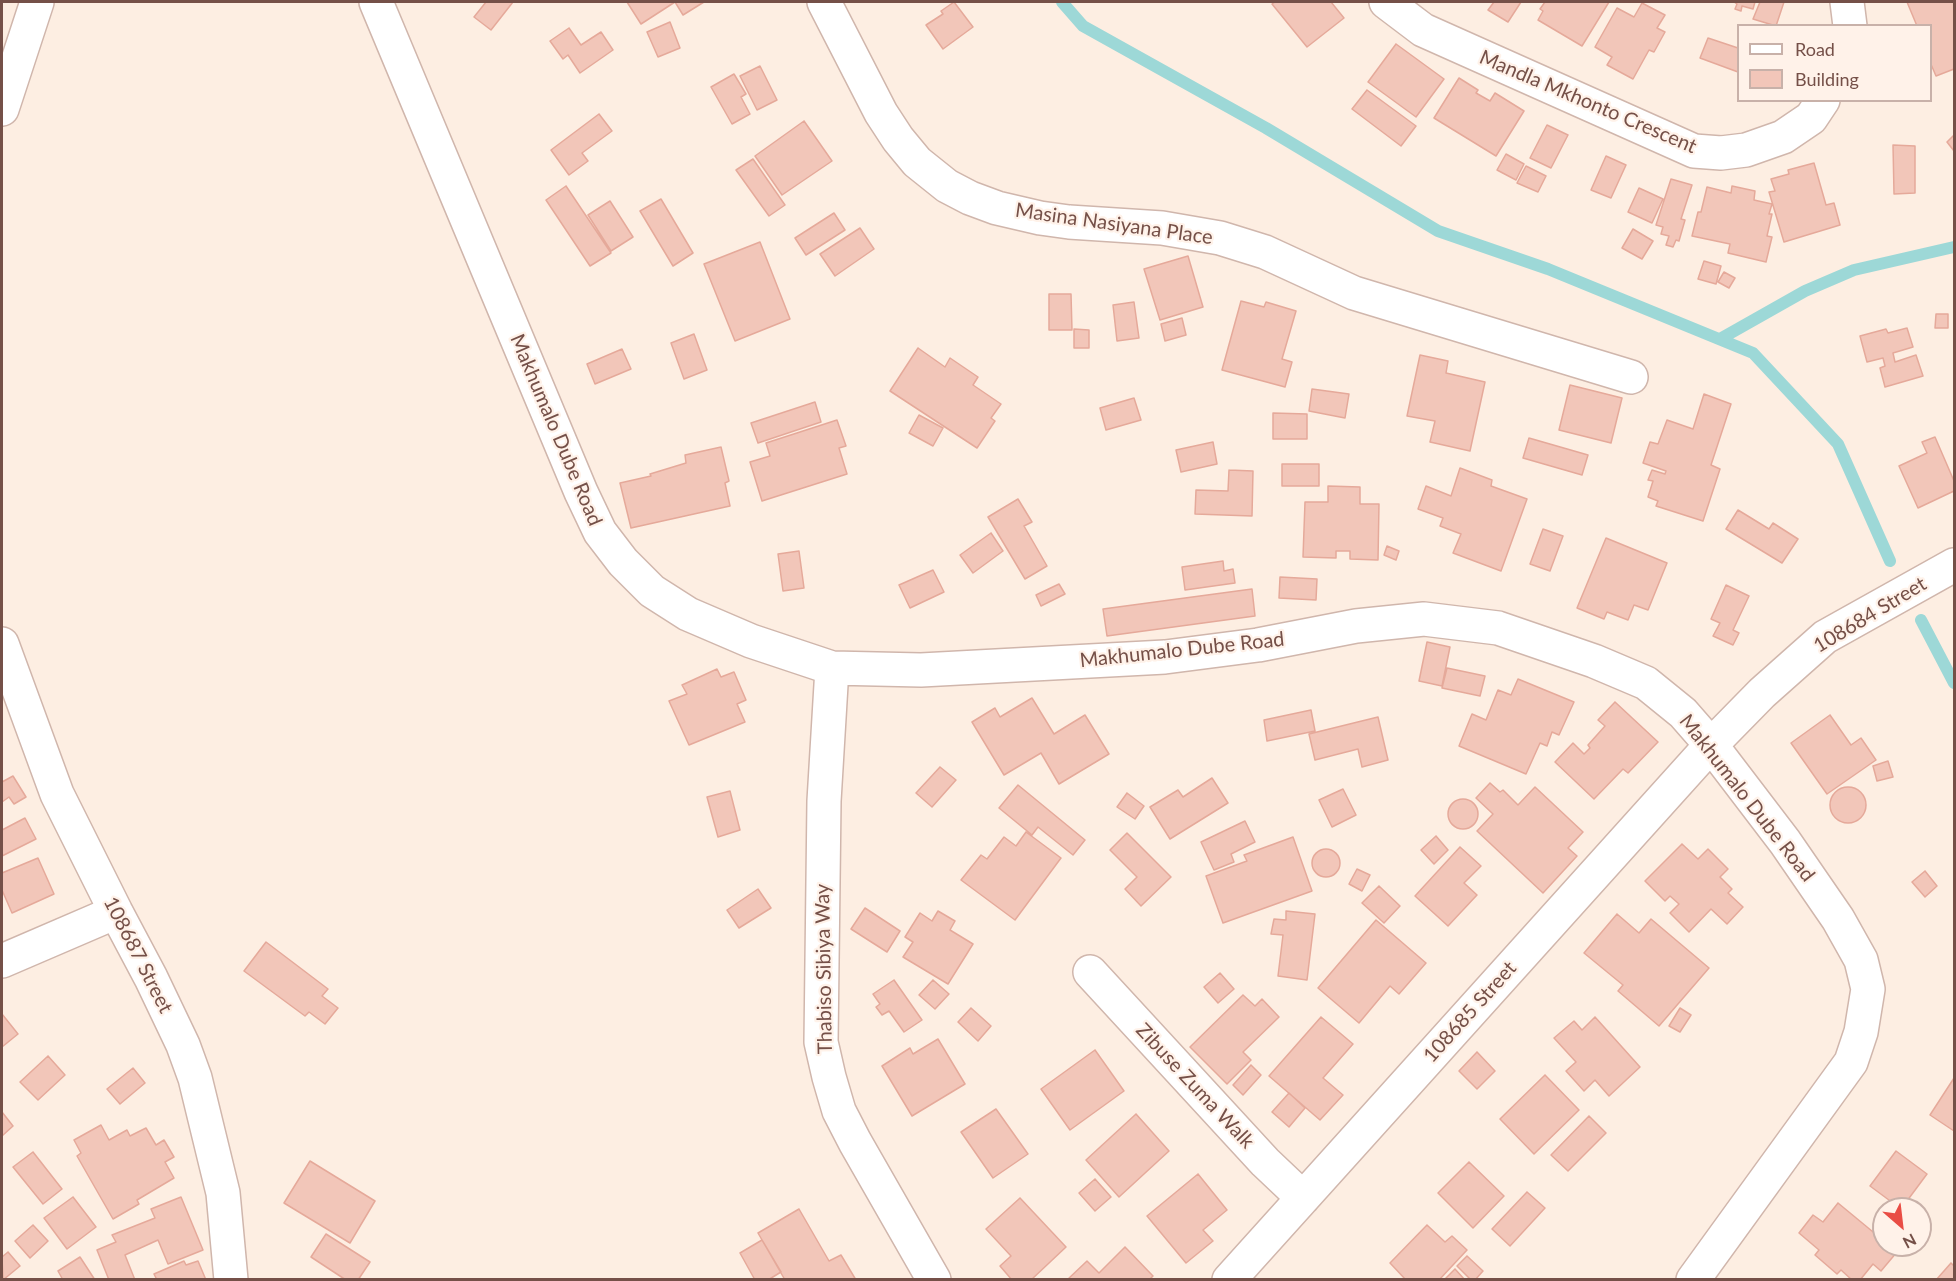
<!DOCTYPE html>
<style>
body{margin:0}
#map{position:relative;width:1956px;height:1281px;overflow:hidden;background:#fdeee2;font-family:Lato,sans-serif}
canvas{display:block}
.frame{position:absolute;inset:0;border:3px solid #755048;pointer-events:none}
.legend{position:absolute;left:1737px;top:24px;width:195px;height:78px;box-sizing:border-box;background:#fff2e9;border:2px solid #c8b1a9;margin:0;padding:8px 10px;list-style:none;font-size:18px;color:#755048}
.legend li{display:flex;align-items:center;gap:12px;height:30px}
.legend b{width:30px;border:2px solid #c8b1a9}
.north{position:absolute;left:1872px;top:1197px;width:60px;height:60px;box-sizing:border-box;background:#fff2e9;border:2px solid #c8b1a9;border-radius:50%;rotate:152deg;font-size:16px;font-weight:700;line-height:24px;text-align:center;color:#755048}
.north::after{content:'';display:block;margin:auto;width:21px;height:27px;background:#e94d45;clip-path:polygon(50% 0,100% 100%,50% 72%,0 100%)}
</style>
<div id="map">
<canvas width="1956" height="1281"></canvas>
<div class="frame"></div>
<ul class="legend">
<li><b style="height:8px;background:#fff"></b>Road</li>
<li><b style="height:16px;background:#f2c6b9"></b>Building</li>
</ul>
<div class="north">N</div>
</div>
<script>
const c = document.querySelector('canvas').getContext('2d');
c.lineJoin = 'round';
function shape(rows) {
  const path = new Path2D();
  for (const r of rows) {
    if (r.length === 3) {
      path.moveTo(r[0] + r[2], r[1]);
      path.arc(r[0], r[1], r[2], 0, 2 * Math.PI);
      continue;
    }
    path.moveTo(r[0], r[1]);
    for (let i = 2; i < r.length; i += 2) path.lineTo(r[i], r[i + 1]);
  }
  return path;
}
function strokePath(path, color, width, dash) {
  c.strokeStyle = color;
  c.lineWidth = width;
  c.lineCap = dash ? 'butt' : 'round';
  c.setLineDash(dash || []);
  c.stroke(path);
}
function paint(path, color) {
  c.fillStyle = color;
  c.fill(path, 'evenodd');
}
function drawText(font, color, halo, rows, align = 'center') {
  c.font = font + ' Lato,sans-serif';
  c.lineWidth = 4.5;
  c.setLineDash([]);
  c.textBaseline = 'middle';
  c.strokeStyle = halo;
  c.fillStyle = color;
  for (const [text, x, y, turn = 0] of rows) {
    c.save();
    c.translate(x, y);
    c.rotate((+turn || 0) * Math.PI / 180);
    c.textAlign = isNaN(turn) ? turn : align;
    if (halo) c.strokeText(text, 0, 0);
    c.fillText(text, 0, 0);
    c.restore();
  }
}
const stream = shape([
 [1062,2,1083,26,1266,128,1438,231,1548,269,1753,353,1838,444,1890,561],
 [1720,339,1805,291,1854,270,1954,247],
 [1921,620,1954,683]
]);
const building = shape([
 [486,2,513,2,491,30,474,17,486,2],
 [627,2,704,2,683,15,675,2,641,24,627,2],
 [954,2,973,27,943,49,926,25,943,14,941,11,954,2],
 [1275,2,1331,2,1344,18,1307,47,1272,4,1275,2],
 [1494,2,1521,2,1508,22,1488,10,1494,2],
 [1545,2,1609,2,1582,46,1538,20,1543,11,1540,9,1545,2],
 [1734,2,1755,2,1753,9,1742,6,1741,11,1735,9,1737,4,1734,2],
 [1760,2,1784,2,1776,26,1753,19,1760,2],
 [1907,2,1954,2,1954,69,1936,76,1930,62,1930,26,1917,26,1907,2],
 [1642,3,1665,15,1657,28,1665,32,1654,52,1649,50,1633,79,1607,65,1612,57,1595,47,1617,8,1634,17,1642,3],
 [670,22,680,48,658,57,647,32,670,22],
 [569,28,581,45,601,32,613,50,580,73,568,55,563,59,550,41,569,28],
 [1708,38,1738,48,1738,72,1700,58,1708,38],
 [1396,44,1444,79,1416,117,1368,82,1396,44],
 [760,66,777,100,757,110,740,76,760,66],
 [734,74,746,94,741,97,750,114,732,124,711,87,734,74],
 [1459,78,1478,90,1476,93,1490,101,1495,93,1524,111,1496,156,1434,118,1459,78],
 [1367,90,1416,126,1401,146,1352,109,1367,90],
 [599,114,612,131,582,153,588,161,569,175,551,150,599,114],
 [804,121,832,161,782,195,755,156,804,121],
 [1547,125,1568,135,1551,168,1530,158,1547,125],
 [1954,135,1954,151,1947,142,1954,135],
 [1893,145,1915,146,1915,193,1894,194,1893,145],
 [1506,154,1524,164,1516,180,1497,170,1506,154],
 [1606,156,1626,165,1611,198,1591,190,1606,156],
 [753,159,785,205,769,216,736,170,753,159],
 [1814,163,1826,205,1834,203,1840,225,1784,242,1769,192,1775,191,1771,179,1789,174,1788,170,1814,163],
 [1526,166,1546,176,1538,192,1517,183,1526,166],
 [1671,179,1692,185,1681,219,1685,220,1679,241,1676,240,1673,247,1666,245,1669,236,1661,234,1663,227,1656,225,1671,179],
 [566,186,611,253,590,266,546,200,566,186],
 [1732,186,1755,191,1754,200,1772,204,1769,214,1772,214,1767,236,1772,237,1766,262,1728,253,1730,244,1692,236,1698,212,1701,212,1707,187,1731,193,1732,186],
 [1639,188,1663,199,1652,223,1628,212,1639,188],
 [661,199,693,253,673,266,640,211,661,199],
 [610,201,633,237,611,251,588,215,610,201],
 [834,213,845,230,806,255,795,238,834,213],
 [860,228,874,249,835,276,820,254,860,228],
 [1633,229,1653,241,1642,259,1622,248,1633,229],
 [760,242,790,319,735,341,704,264,760,242],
 [1188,256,1203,307,1160,320,1144,269,1188,256],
 [1704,261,1721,266,1716,284,1698,279,1704,261],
 [1724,272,1735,278,1729,288,1718,282,1724,272],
 [1049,294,1071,294,1072,330,1049,330,1049,294],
 [1241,301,1264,307,1266,302,1296,311,1282,359,1292,362,1285,387,1222,370,1241,301],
 [1134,302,1139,338,1117,341,1113,305,1134,302],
 [1936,314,1948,314,1948,328,1935,328,1936,314],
 [1182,318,1186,335,1165,341,1161,324,1182,318],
 [1907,328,1913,347,1893,353,1895,362,1916,355,1923,376,1885,387,1880,368,1885,366,1883,358,1867,362,1860,336,1886,329,1888,333,1907,328],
 [1074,329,1089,330,1089,348,1074,348,1074,329],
 [694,334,707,370,684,379,671,343,694,334],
 [918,348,945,367,950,358,978,377,973,385,1001,404,991,418,995,421,977,448,890,391,918,348],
 [622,349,631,369,595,384,587,364,622,349],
 [1420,355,1448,361,1446,373,1485,382,1470,451,1430,442,1435,421,1407,416,1420,355],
 [1570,385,1622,398,1611,443,1559,430,1570,385],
 [1312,389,1349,394,1345,418,1309,411,1312,389],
 [1704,394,1731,404,1711,465,1720,469,1703,521,1656,506,1658,501,1648,497,1653,481,1648,480,1652,470,1665,474,1666,471,1643,463,1650,442,1658,444,1667,420,1693,429,1704,394],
 [1134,398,1141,420,1106,430,1100,408,1134,398],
 [815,402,821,422,758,443,751,423,815,402],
 [1273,413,1307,414,1307,439,1273,439,1273,413],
 [919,415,943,428,933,446,909,433,919,415],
 [837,420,846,446,839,448,847,474,762,501,750,462,770,456,766,443,837,420],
 [1935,437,1954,481,1954,491,1918,508,1899,466,1927,453,1922,442,1935,437],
 [1529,438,1588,455,1582,475,1523,458,1529,438],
 [1213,442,1217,464,1181,472,1176,450,1213,442],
 [721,447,729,481,725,483,730,506,631,528,620,483,651,476,650,474,686,463,685,455,721,447],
 [1282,464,1319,464,1319,486,1282,486,1282,464],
 [1460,468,1492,480,1491,486,1527,499,1501,571,1453,553,1461,534,1440,526,1443,518,1418,509,1426,486,1451,496,1460,468],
 [1229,470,1253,471,1252,516,1195,514,1196,490,1228,491,1229,470],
 [1328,486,1360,487,1360,504,1379,504,1378,560,1350,559,1350,551,1336,551,1336,558,1303,557,1305,502,1328,502,1328,486],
 [1018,499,1032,522,1024,526,1047,566,1025,579,988,517,1018,499],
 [1738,510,1769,529,1773,523,1798,539,1782,563,1726,529,1738,510],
 [1543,529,1563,536,1550,571,1530,564,1543,529],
 [991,533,1003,551,973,573,960,555,991,533],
 [1606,538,1667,563,1648,610,1634,605,1628,620,1607,612,1604,619,1577,608,1606,538],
 [1387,546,1399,551,1396,560,1384,555,1387,546],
 [799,551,804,588,783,591,778,554,799,551],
 [1223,561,1224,571,1233,569,1235,583,1185,590,1182,567,1223,561],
 [933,570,944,592,910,608,899,585,933,570],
 [1280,577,1317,579,1316,600,1279,598,1280,577],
 [1059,584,1065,594,1041,606,1036,595,1059,584],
 [1726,585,1749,596,1733,630,1739,633,1733,645,1713,636,1720,623,1711,619,1726,585],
 [1252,589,1255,616,1107,636,1103,609,1252,589],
 [1427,642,1450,647,1442,686,1419,681,1427,642],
 [1447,668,1485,676,1480,696,1442,688,1447,668],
 [717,669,721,677,734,672,746,700,737,704,745,722,689,745,669,701,687,694,682,685,717,669],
 [1518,679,1574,702,1559,735,1552,732,1547,746,1540,743,1526,774,1459,746,1472,714,1486,720,1498,690,1511,695,1518,679],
 [1032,698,1054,734,1085,715,1109,754,1059,784,1041,753,1004,775,972,722,995,708,1000,717,1032,698],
 [1615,702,1658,742,1628,773,1623,769,1594,799,1555,762,1573,743,1584,754,1590,748,1588,745,1605,726,1598,720,1615,702],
 [1311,710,1315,731,1267,741,1264,720,1311,710],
 [1830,715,1851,745,1861,738,1876,760,1827,794,1791,743,1830,715],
 [1378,717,1388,760,1362,767,1358,749,1315,760,1309,734,1378,717],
 [1888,761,1893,777,1877,781,1873,766,1888,761],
 [940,767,956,780,932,807,916,793,940,767],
 [13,776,26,797,14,804,9,797,2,802,2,782,13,776],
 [1212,778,1228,803,1170,839,1150,807,1178,790,1183,797,1212,778],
 [1490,783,1500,792,1503,790,1518,805,1535,787,1583,832,1568,848,1577,856,1543,893,1477,831,1493,814,1476,798,1490,783],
 [1018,785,1085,840,1073,855,1038,827,1032,835,999,808,1018,785],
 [1848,805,18],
 [1343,789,1356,815,1332,827,1319,800,1343,789],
 [730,791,740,830,718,837,707,797,730,791],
 [1127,793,1144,806,1135,819,1117,807,1127,793],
 [1463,814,15],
 [25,818,36,839,2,856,2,830,25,818],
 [1245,821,1255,842,1231,854,1234,862,1214,870,1201,842,1245,821],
 [1026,832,1061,858,1015,920,961,880,981,855,987,859,1004,837,1016,846,1026,832],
 [1127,833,1171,877,1141,906,1125,889,1137,877,1110,850,1127,833],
 [1436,836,1448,850,1434,864,1421,850,1436,836],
 [1293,837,1312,891,1223,923,1206,876,1247,861,1244,855,1293,837],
 [1682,844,1698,859,1708,849,1728,869,1720,877,1732,889,1728,893,1743,907,1727,924,1711,909,1689,932,1670,913,1679,904,1670,896,1665,901,1645,881,1682,844],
 [1460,847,1481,866,1464,883,1477,895,1448,926,1415,896,1460,847],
 [1326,863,14],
 [38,858,54,894,12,913,2,890,2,873,38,858],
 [1357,869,1370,875,1362,891,1349,884,1357,869],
 [1925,871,1937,886,1925,897,1912,882,1925,871],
 [1379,886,1400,906,1384,923,1362,903,1379,886],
 [758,889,771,908,739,928,727,910,758,889],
 [865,908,900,931,887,952,851,929,865,908],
 [938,911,955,921,950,930,973,944,948,984,903,957,913,942,905,937,920,913,932,921,938,911],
 [1286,911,1315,914,1307,980,1278,976,1283,935,1271,934,1274,919,1286,920,1286,911],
 [1617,914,1639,933,1651,919,1709,968,1659,1026,1618,991,1623,985,1584,953,1617,914],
 [1376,920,1426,963,1399,994,1390,986,1359,1023,1318,988,1376,920],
 [266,942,328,989,322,996,338,1008,325,1024,309,1012,305,1016,244,971,266,942],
 [1220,973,1234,989,1218,1003,1204,987,1220,973],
 [894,980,922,1020,904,1032,889,1011,882,1015,876,1007,880,1004,873,994,894,980],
 [933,980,949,994,935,1009,919,995,933,980],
 [1243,995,1255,1006,1262,999,1279,1017,1243,1052,1251,1060,1227,1084,1190,1047,1243,995],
 [971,1008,991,1026,978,1041,958,1022,971,1008],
 [1680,1008,1691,1015,1680,1032,1669,1026,1680,1008],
 [2,1014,18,1034,2,1047,2,1014],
 [1321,1017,1353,1044,1323,1078,1343,1095,1320,1120,1269,1076,1321,1017],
 [1595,1017,1640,1067,1609,1096,1595,1080,1584,1091,1566,1071,1576,1062,1554,1038,1574,1021,1582,1030,1595,1017],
 [938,1039,965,1084,912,1116,882,1066,910,1048,913,1054,938,1039],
 [1095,1050,1124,1091,1070,1130,1041,1089,1095,1050],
 [1477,1052,1495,1071,1477,1089,1459,1071,1477,1052],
 [48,1056,65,1075,38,1100,20,1082,48,1056],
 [1251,1065,1261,1075,1243,1095,1233,1085,1251,1065],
 [133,1068,145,1083,120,1104,107,1089,133,1068],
 [1545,1075,1579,1110,1534,1154,1500,1119,1545,1075],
 [1954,1078,1954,1131,1930,1115,1954,1078],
 [1289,1093,1305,1108,1289,1127,1272,1112,1289,1093],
 [996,1109,1028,1154,993,1178,961,1132,996,1109],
 [2,1112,13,1126,2,1136,2,1112],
 [1136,1114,1169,1151,1119,1197,1086,1160,1136,1114],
 [1589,1116,1606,1133,1568,1171,1551,1155,1589,1116],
 [101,1125,109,1140,127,1130,130,1136,146,1128,156,1145,164,1140,174,1157,165,1162,174,1178,137,1200,139,1204,113,1219,77,1156,81,1153,74,1140,101,1125],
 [1896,1151,1927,1174,1901,1209,1870,1186,1896,1151],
 [33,1152,62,1189,43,1204,13,1167,33,1152],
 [310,1161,375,1201,350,1243,284,1203,310,1161],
 [1469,1162,1504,1196,1473,1228,1438,1193,1469,1162],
 [1198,1174,1227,1210,1203,1230,1213,1241,1186,1263,1147,1216,1198,1174],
 [1095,1179,1111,1197,1095,1211,1079,1193,1095,1179],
 [1527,1192,1545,1208,1510,1246,1492,1229,1527,1192],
 [73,1197,96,1227,67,1249,44,1218,73,1197],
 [181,1197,203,1250,168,1264,158,1240,125,1255,135,1280,109,1280,97,1250,116,1242,112,1235,155,1218,151,1209,181,1197],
 [1020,1198,1066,1247,1031,1280,1012,1280,1000,1266,1011,1256,986,1229,1020,1198],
 [1838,1203,1884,1241,1884,1245,1889,1245,1897,1252,1881,1271,1873,1264,1860,1280,1852,1280,1841,1270,1837,1274,1815,1255,1819,1250,1799,1233,1813,1215,1823,1222,1838,1203],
 [799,1209,829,1261,841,1255,856,1280,785,1280,758,1233,799,1209],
 [33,1225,48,1241,30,1258,15,1241,33,1225],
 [1427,1225,1445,1242,1452,1236,1467,1250,1439,1280,1406,1280,1390,1263,1427,1225],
 [326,1234,370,1262,358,1280,346,1280,311,1257,326,1234],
 [762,1240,781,1272,768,1280,755,1280,740,1253,762,1240],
 [1125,1247,1153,1276,1149,1280,1067,1280,1087,1261,1099,1273,1125,1247],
 [8,1252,20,1266,3,1280,2,1257,8,1252],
 [1467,1256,1483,1271,1475,1280,1471,1280,1457,1266,1467,1256],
 [80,1257,95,1280,63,1280,58,1271,80,1257],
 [184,1261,186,1265,198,1261,206,1280,153,1280,156,1278,154,1274,184,1261],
 [1951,1263,1954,1266,1954,1280,1936,1280,1951,1263],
 [1455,1269,1465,1280,1444,1280,1455,1269]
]);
const minor = shape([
 [376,2,581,492,600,532,623,562,652,591,688,614,751,641,832,668,921,670,1165,657,1258,645,1356,626,1424,619,1498,628,1594,661,1646,683,1683,713,1711,745,1785,842,1838,919,1861,960,1868,989,1861,1032,1851,1062,1693,1280],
 [824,2,881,113,898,139,917,162,947,186,970,198,997,208,1040,218,1069,222,1162,228,1220,238,1265,252,1354,293,1631,377],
 [1386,2,1423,30,1694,151,1721,153,1746,150,1783,137,1811,118,1823,100],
 [1847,2,1850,26],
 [2,109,37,2],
 [2,644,57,794,116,912,151,978,183,1045,195,1078,223,1193,231,1280],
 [832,668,824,801,821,1042,829,1077,839,1111,855,1142,934,1280],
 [2,961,116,912],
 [1090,972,1265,1162,1303,1198],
 [1229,1280,1711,745,1762,693,1825,637,1954,565]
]);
const streetNames = [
 ["Mandla Mkhonto Crescent",1588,102,23],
 ["Masina Nasiyana Place",1114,224,8],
 ["Makhumalo Dube Road",556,430,67],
 ["108684 Street",1870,615,-31],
 ["Makhumalo Dube Road",1182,650,-6],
 ["Makhumalo Dube Road",1747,798,52],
 ["108687 Street",138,955,63],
 ["Thabiso Sibiya Way",824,969,-91],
 ["108685 Street",1470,1012,-48],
 ["Zibuse Zuma Walk",1195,1086,47]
];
strokePath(stream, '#9dd8d7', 12);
paint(building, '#f2c6b9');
strokePath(building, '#e5a99a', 1.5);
strokePath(minor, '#d0b6ac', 36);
strokePath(minor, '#fff', 33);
drawText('20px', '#755048', '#fff2e9', streetNames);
</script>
